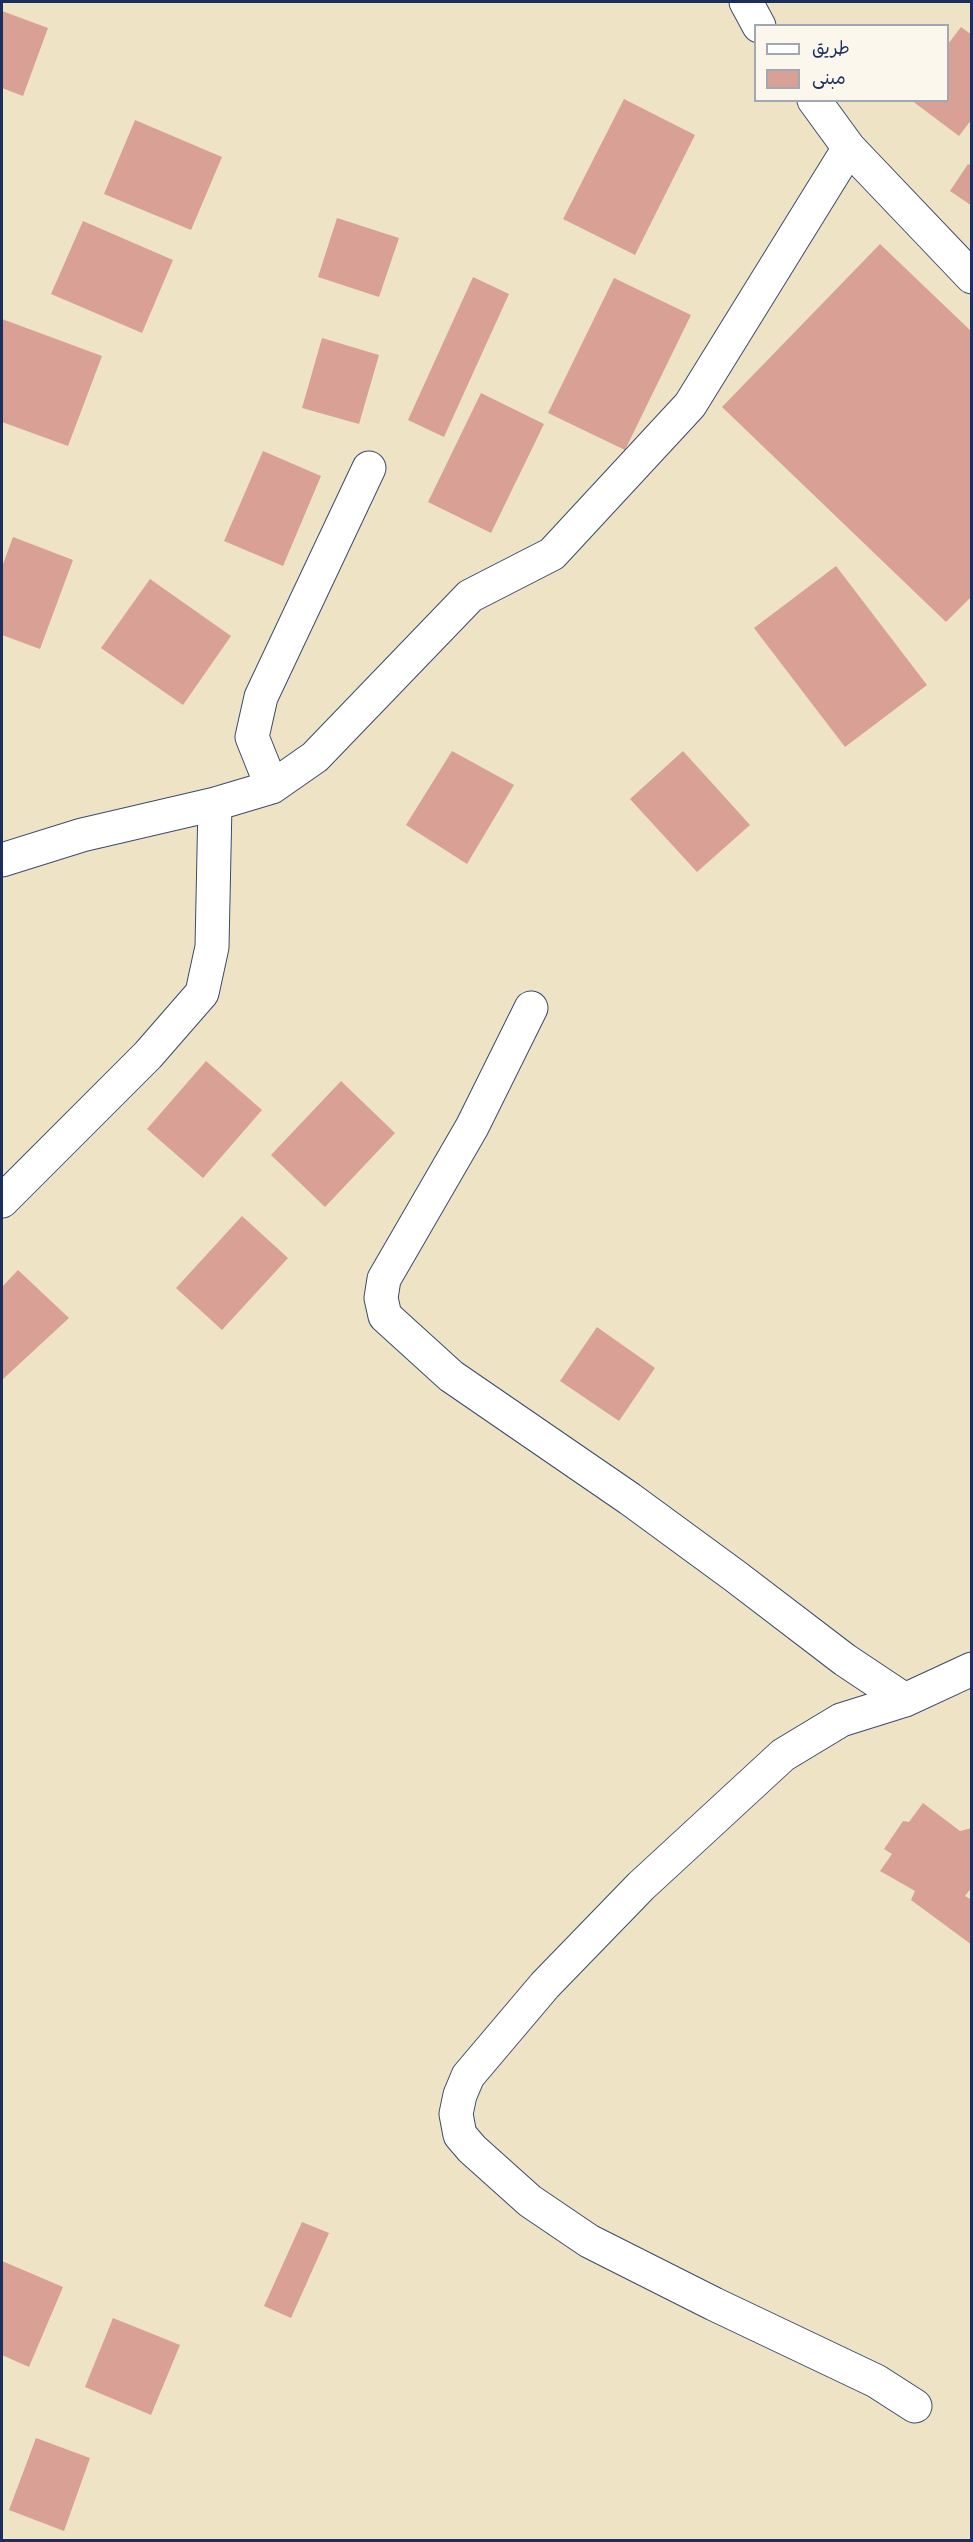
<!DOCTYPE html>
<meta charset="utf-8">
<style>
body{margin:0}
#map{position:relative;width:973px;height:2542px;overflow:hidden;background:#eee4c5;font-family:"Gochi Hand","Playpen Sans Arabic",sans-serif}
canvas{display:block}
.frame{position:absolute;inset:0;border:3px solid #1b2f5e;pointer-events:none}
.legend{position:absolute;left:754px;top:24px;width:195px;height:78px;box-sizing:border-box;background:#fbf7ec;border:2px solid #a1a7b3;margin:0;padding:8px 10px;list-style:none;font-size:18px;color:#1b2f5e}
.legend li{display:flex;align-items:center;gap:12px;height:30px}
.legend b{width:30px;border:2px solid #a1a7b3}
</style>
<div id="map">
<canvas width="973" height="2542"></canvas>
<div class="frame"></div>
<ul class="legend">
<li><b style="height:8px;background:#fff"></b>طريق</li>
<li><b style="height:16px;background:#d9a095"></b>مبنى</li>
</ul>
</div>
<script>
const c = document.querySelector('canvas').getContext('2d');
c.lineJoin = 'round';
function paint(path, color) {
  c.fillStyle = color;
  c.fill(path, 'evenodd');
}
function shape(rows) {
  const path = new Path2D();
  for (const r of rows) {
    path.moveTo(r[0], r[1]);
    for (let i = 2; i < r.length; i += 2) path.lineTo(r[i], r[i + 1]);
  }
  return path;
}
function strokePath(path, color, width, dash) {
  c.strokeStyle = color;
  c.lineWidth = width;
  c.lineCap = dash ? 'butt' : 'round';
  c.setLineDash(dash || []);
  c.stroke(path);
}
const building = shape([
 [2,11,48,28,23,96,2,88],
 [961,27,972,35,972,119,959,136,911,100,948,100,948,44],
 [624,99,695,135,635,255,563,219],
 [135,120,222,157,191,230,104,194],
 [968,164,972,166,972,206,950,191],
 [337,218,399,238,379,297,318,277],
 [83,221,173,260,142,333,51,294],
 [880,244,972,332,972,596,946,622,722,407],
 [473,277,509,294,444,437,408,420],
 [614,278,691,315,625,450,548,413],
 [2,319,102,356,68,446,2,422],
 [322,338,379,355,359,424,302,408],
 [481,393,544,424,491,533,428,502],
 [263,451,321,476,283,566,224,541],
 [13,537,73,560,40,649,2,635,2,567],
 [836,566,927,685,845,747,754,628],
 [150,579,231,636,183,705,101,648],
 [452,751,514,785,467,864,406,825],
 [683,751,750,825,697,872,630,799],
 [206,1061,262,1110,203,1178,147,1129],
 [341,1081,395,1133,325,1207,271,1155],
 [242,1216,288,1258,222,1330,176,1288],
 [18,1270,69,1318,2,1380,2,1287],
 [597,1327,655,1368,619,1421,560,1381],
 [923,1803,960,1831,972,1828,972,1887,965,1896,972,1900,972,1945,911,1900,915,1891,880,1871,892,1854,884,1849,903,1821,909,1822],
 [302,2222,329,2233,291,2318,264,2306],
 [2,2261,63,2287,29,2367,2,2355],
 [113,2318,180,2345,151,2415,85,2387],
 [36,2438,90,2458,64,2531,9,2510]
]);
const street = shape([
 [746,2,759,26],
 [814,100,849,148,972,277],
 [272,787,252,737,261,697,369,468],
 [2,860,82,835,215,804,272,787,315,757,470,596,552,554,690,405,849,148],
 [531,1008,472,1127,384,1279,381,1298,385,1316,451,1376,630,1499,735,1576,845,1660,905,1700],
 [2,1201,148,1055,202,993,212,947,215,804],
 [915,2406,876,2381,714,2304,589,2241,530,2201,472,2149,460,2135,456,2114,460,2095,468,2076,545,1985,641,1886,783,1755,841,1720,905,1700,972,1669]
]);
paint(building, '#d9a095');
strokePath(street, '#3b4a6d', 35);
strokePath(street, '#fff', 33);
</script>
